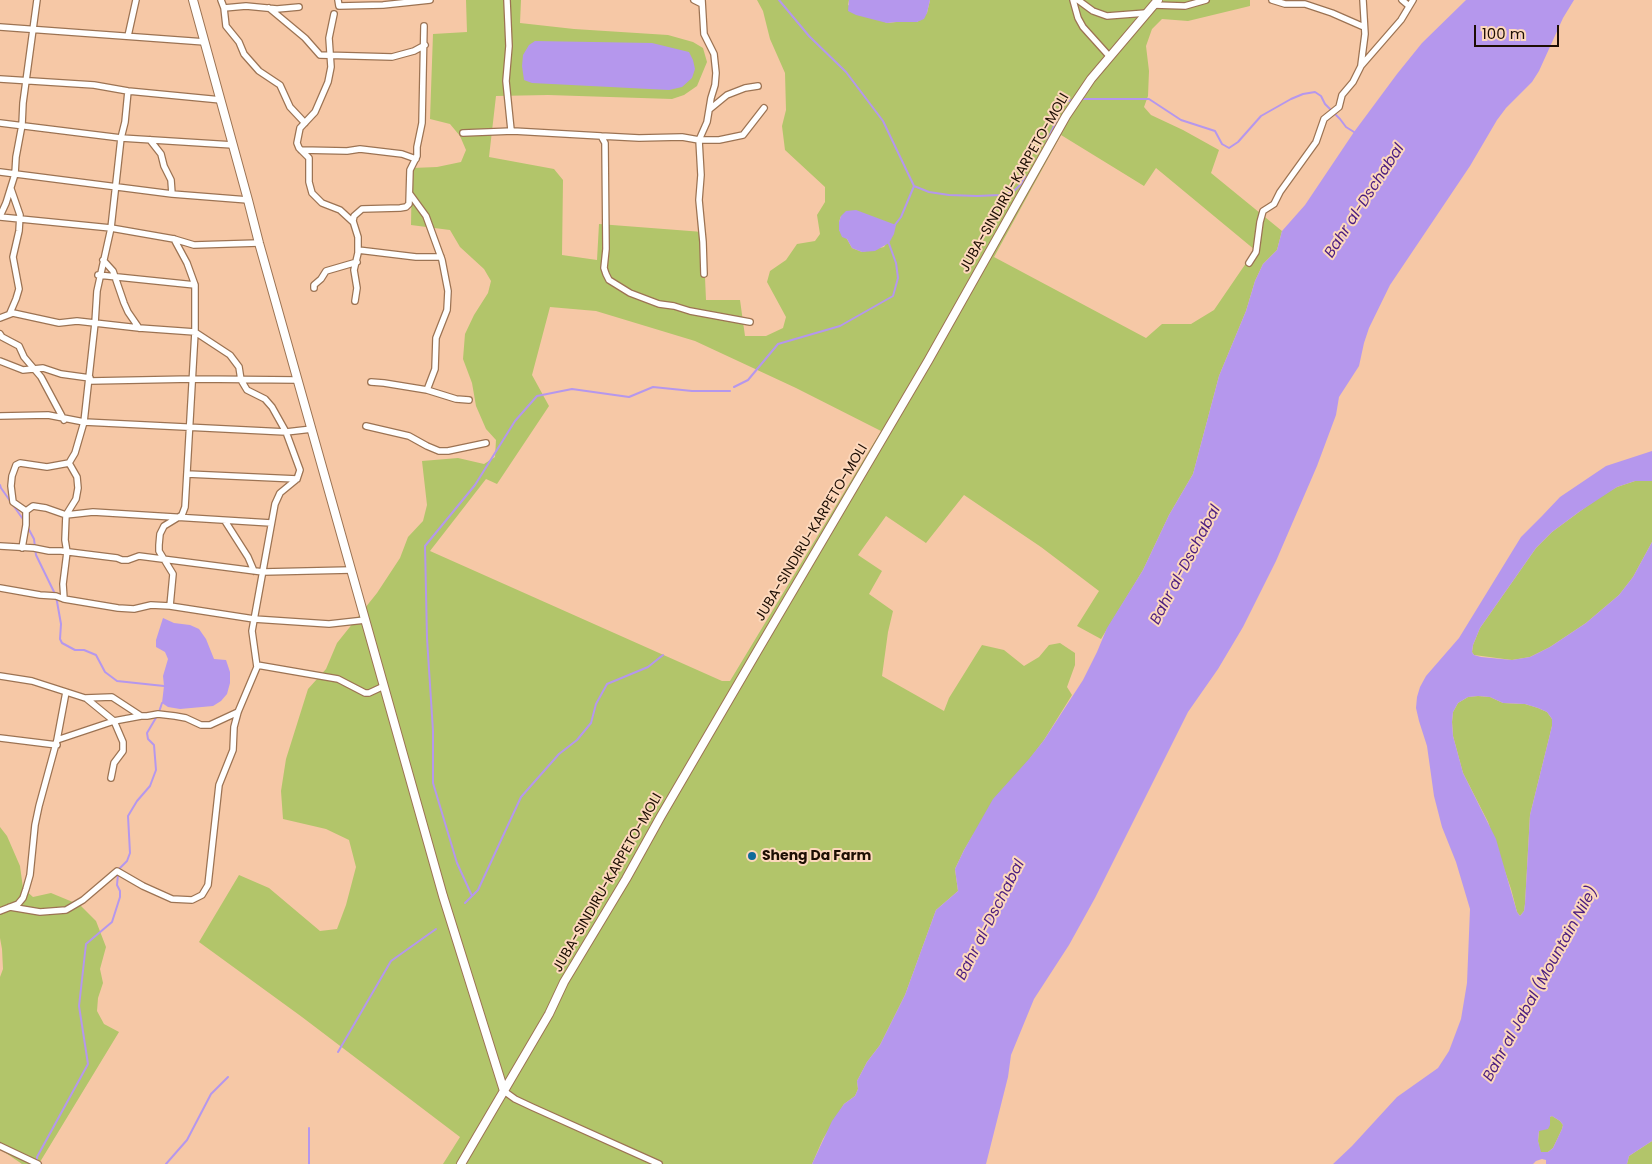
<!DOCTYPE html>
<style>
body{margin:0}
#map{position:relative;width:1652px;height:1164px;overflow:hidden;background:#f6c8a6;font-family:Poppins,sans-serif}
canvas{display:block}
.scale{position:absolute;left:1474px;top:25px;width:85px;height:22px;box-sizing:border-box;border:2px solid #1d0e03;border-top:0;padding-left:6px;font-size:15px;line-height:18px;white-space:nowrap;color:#1d0e03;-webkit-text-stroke:4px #fdd8bc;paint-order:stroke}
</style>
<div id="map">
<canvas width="1652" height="1164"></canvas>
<div class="scale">100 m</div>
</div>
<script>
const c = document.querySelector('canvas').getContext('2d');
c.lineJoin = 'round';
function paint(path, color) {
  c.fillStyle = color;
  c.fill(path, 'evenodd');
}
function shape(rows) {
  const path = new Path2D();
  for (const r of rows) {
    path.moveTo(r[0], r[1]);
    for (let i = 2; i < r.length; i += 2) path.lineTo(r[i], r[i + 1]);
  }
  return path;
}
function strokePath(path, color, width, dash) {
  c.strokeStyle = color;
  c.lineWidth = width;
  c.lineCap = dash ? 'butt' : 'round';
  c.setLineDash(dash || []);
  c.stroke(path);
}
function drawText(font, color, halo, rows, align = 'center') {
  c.font = font + ' Poppins,sans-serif';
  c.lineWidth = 4;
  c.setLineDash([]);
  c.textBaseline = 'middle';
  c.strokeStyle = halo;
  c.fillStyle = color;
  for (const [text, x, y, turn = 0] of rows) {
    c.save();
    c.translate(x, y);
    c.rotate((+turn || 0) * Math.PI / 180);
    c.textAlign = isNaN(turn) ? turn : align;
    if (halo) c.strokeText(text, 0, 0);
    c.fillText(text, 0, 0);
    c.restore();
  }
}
const green = shape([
 [466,0,521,0,520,23,574,29,668,35,693,42,703,48,707,62,697,86,684,95,672,99,548,95,496,96,489,157,554,169,563,180,562,255,597,260,599,224,703,232,706,300,740,300,745,336,766,336,783,328,786,317,767,282,770,271,786,260,797,244,815,241,820,234,817,215,825,202,825,187,785,150,782,126,786,110,785,73,770,39,763,11,757,0,849,0,848,5,887,23,896,22,917,22,927,13,930,0,1250,0,1250,6,1188,21,1162,19,1152,29,1146,46,1149,71,1148,96,1144,107,1151,115,1183,130,1219,150,1211,173,1282,231,1277,250,1263,264,1255,281,1246,311,1219,376,1193,474,1169,515,1143,570,1101,639,1077,626,1099,591,1041,547,964,495,926,543,886,516,858,555,882,571,869,594,893,611,888,632,882,676,944,711,949,698,982,645,1004,650,1024,666,1039,657,1049,645,1060,643,1075,653,1075,665,1067,687,1072,695,1044,740,973,835,964,850,955,869,958,891,936,910,905,995,880,1045,867,1062,857,1081,858,1089,855,1096,844,1104,823,1139,812,1164,443,1164,460,1137,302,1017,199,942,239,875,269,888,320,931,337,929,346,905,356,867,349,840,326,829,283,819,281,791,286,759,308,689,326,669,337,643,377,593,400,558,408,537,423,521,427,505,422,461,458,458,484,464,495,457,496,440,486,429,476,406,472,383,463,359,465,334,474,315,488,293,491,281,484,269,460,247,450,230,411,225,412,168,437,167,461,162,466,150,460,136,450,124,430,119,433,34,467,32],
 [1061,135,1144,186,1156,168,1255,250,1214,310,1191,324,1162,324,1146,338,994,257],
 [841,216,886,244,884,247,862,252,852,248,847,239,839,230,839,222],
 [550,307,596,311,695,341,796,388,881,431,730,681,722,681,430,551,486,479,497,484,549,406,532,375],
 [1635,481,1652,481,1652,542,1633,577,1619,595,1586,623,1550,647,1530,657,1512,660,1474,655,1472,652,1473,645,1480,628,1536,548,1552,532,1598,498,1617,487],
 [1478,696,1490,697,1503,703,1525,704,1538,708,1547,712,1552,719,1552,726,1530,815,1525,904,1524,911,1520,916,1517,912,1511,889,1488,822,1463,773,1453,736,1452,722,1453,712,1458,703,1468,697],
 [0,827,7,836,20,866,23,888,33,897,51,893,80,905,96,921,106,947,100,969,103,983,98,998,97,1011,104,1024,119,1032,40,1162,42,1164,22,1164,0,1149,0,977,3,969,2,949,0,938],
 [1552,1116,1560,1121,1563,1125,1562,1129,1553,1148,1548,1152,1540,1152,1538,1141,1539,1131,1549,1121,1550,1117],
 [1652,1141,1652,1164,1627,1164,1629,1156]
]);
const water = shape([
 [849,0,930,0,927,13,924,19,917,22,896,22,887,23,856,15,848,11],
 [1466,0,1574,0,1563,18,1539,71,1532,82,1506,108,1497,120,1470,166,1390,285,1369,328,1364,343,1359,366,1339,397,1336,415,1317,466,1276,561,1243,627,1218,669,1188,712,1095,898,1069,945,1034,999,1011,1055,1008,1077,986,1164,812,1164,832,1121,844,1104,855,1096,858,1089,857,1081,867,1062,880,1045,905,995,936,910,958,891,955,869,964,850,993,799,1029,759,1044,740,1083,680,1097,652,1107,628,1143,570,1169,515,1193,474,1219,376,1246,311,1255,281,1263,264,1277,250,1282,231,1305,205,1354,132,1397,74,1422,43],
 [535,41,652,43,689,52,693,60,695,69,692,78,682,87,669,90,532,83,524,80,522,66,523,55,529,45],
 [856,210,896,225,894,234,889,243,875,251,862,252,852,248,847,239,842,237,839,230,839,222,841,216,846,211],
 [1652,451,1652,481,1635,481,1617,487,1579,512,1552,532,1536,548,1480,628,1473,645,1472,652,1474,655,1481,657,1512,660,1530,657,1550,647,1586,623,1619,595,1633,577,1652,542,1652,1141,1629,1156,1627,1164,1546,1164,1546,1160,1542,1159,1536,1161,1533,1164,1333,1164,1352,1146,1397,1097,1438,1068,1449,1051,1461,1019,1467,983,1470,909,1456,862,1442,827,1434,796,1427,746,1419,721,1416,708,1417,697,1420,687,1426,676,1459,638,1521,537,1542,516,1560,497,1606,466],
 [1478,696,1490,697,1503,703,1525,704,1538,708,1547,712,1552,719,1552,726,1530,815,1525,904,1524,911,1520,916,1517,912,1496,839,1463,773,1453,736,1452,722,1453,712,1458,703,1468,697],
 [1552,1116,1560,1121,1563,1125,1562,1129,1553,1148,1548,1152,1541,1152,1538,1141,1539,1131,1548,1129,1550,1125,1550,1117],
 [163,618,174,623,190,625,199,629,206,639,214,659,226,660,230,672,230,683,227,694,221,701,213,706,180,709,168,707,162,703,164,686,163,676,168,659,165,652,156,647,156,640]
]);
const stream = shape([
 [779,0,809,36,846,72,883,121,914,186,929,192,949,195,977,196,1000,195,1013,192,1021,184,1024,178,1030,176],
 [1082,99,1149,99,1181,120,1215,131,1222,144,1229,148,1238,142,1261,116,1291,99,1303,94,1315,92,1321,96,1325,104,1340,119,1346,127,1354,132],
 [1063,104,1065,102,1075,99],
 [1045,146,1058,117],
 [894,226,901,217,914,186],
 [734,387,748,380,778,344,840,326,893,296,898,278,896,263,888,241],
 [0,485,1,488,25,522],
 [27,526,34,539,36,555,56,596,61,624,60,639,62,643,75,650,84,650,96,655,105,672,117,681,164,686],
 [159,712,162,703],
 [118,870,127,861,130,853,128,816,137,801,150,786,156,770,154,745,148,739,147,733,157,716],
 [472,896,457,863,433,783,433,731,427,638,425,546,475,485,515,421,537,396,572,389,629,397,653,387,692,391,730,391],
 [465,903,478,890,521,797,559,754,577,740,591,723,596,704,607,684,648,667,663,655],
 [338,1052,391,961,436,929],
 [37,1162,37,1157,88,1064,79,1006,86,944,112,922,120,897,120,891,117,885,118,874],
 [166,1164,187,1140,211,1094,228,1077],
 [309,1164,309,1128]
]);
const minor = shape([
 [221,0,224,8,226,26,239,42,244,54,259,71,280,85,290,107,305,123],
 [338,0,339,6,383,5,430,0],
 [507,0,509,46,506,81,511,130,513,131,601,136,605,143,606,249,604,268,606,274,609,280,630,293,659,304,674,306,690,311,750,322],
 [694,0,702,4],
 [702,0,704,34,714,54,716,73,715,85,711,98,707,122,699,140,701,175,699,200,703,242,704,274],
 [1073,0,1078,18,1083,27,1110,57],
 [1078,0,1093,11,1107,16,1146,13],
 [1272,0,1285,4,1305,4,1332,13,1364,27],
 [1402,0,1409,6],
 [1154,5,1185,6,1206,0],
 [224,8,246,6,277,9,299,7],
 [269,8,305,38,320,55,392,57,414,51,425,45],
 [334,14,329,38,331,67,328,82,315,112,300,128,297,143,299,148,309,158,309,182,312,193,322,203,340,210,353,222],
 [0,27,205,42],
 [128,36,136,0],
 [1361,65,1365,34,1363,0],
 [0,79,94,85,128,91,221,100],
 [710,109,727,95,745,88,758,86],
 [0,123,121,138,233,145],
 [463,133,513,131],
 [601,136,639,138,682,137,699,140,719,140,743,135,764,108],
 [150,140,161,154,164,166,171,180,172,194],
 [301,150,347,151,360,149,402,154,416,159],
 [0,172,172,194,248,200],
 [410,194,426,216,442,260,448,291,447,310,436,338,435,369,427,390],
 [0,216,6,203,15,174,16,157,22,125,23,103,37,0],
 [0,217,111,228,174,239,194,245,259,243],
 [358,250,416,257,441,257],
 [103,260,113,271,124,303,128,312,139,328],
 [1249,263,1256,252,1260,222,1263,211,1274,204,1280,192,1316,142,1324,119,1339,107,1342,95,1353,82,1361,66,1401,20,1413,0],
 [98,275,195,285],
 [314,288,314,285,321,279,326,271,357,262],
 [355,301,357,288,354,270,358,253,358,237,353,221,354,216,362,209,400,208,406,207,409,204,410,170,417,156,417,147,422,123,424,26],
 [10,313,16,299,19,289,13,257,19,231,20,215,11,189],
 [0,318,13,313,59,323,77,321,139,328,195,332,230,355,239,367,241,380,247,390,265,399,272,407,286,432,300,470,297,479,280,493,275,504,252,631,257,667,238,712,234,727,233,750,219,785,208,885,202,895,192,900,172,899,143,886,117,871,83,900,66,910,40,912,10,907],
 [0,334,2,337,19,346,24,357,41,377,64,420],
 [0,361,23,370,43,368,61,374,90,378],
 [90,381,193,379,297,380],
 [371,382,384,383,427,390,456,399,469,400],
 [0,416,48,415,84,422,95,323,97,291,111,228,121,138,125,122,128,91],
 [366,426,409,436,427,446,439,451,448,451,486,443],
 [187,474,297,479],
 [26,511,13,502,11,486,12,476,16,465,20,463,47,467,69,463],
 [225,521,248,557,254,571],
 [0,546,34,548,49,551,61,551,117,558,122,560,128,560,139,556,263,572,351,570],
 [22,548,26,525,26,511,33,506,46,508,66,515,93,512,271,523],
 [0,588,40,595,56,596,64,599,118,608,134,609,151,605,170,606,254,619,329,624,365,620],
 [64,599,63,584,67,552,65,540,66,515,76,499,78,488,77,477,69,463,75,453,84,422,286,432,312,429],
 [170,606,173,574,159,551,159,545,160,534,164,526,182,515,185,507,195,332,195,285,187,263,174,239],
 [257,665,338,679,365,693,369,693,384,686],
 [0,676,32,681,85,698,112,697,141,716,147,716,158,714,175,716,186,718,201,725,210,725,238,712],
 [87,699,114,721,123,742,123,751,114,763,111,778],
 [0,738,57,745],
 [57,740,114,721,141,716],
 [0,911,18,904,23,898,26,889,30,875,35,825,39,806,57,740,66,692],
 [504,1091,515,1099,532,1107,659,1164],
 [0,1146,38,1164]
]);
const secondary = shape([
 [193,0,248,200,259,243,443,896,504,1091],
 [461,1164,549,1014,564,982,626,879,661,816,755,655,928,361,1066,116,1091,79,1158,0]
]);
const markers = [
 [752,856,5,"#0f6a9a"]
];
const streetNames = [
 ["JUBA-SINDIRU-KARPETO-MOLI",1015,183,-60],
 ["JUBA-SINDIRU-KARPETO-MOLI",812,533,-59],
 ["JUBA-SINDIRU-KARPETO-MOLI",608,883,-60]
];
const poiNames = [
 ["Sheng Da Farm",762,856]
];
const waterNames = [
 ["Bahr al-Dschabal",1365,201,-57],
 ["Bahr al-Dschabal",1186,565,-62],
 ["Bahr al-Dschabal",991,920,-63],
 ["Bahr al Jabal (Mountain Nile)",1541,984,-61]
];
paint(green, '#b2c56a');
paint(water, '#b597ed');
strokePath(stream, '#b597ed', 2);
strokePath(minor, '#9c7353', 8);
strokePath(secondary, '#9c7353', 10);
strokePath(minor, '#fff', 5.5);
strokePath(secondary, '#fff', 8);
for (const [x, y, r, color] of markers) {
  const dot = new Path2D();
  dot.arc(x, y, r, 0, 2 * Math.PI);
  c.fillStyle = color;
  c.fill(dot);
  strokePath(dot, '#fdd8bc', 2);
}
drawText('14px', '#1d0e03', '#fdd8bc', streetNames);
drawText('bold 14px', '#1d0e03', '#fdd8bc', poiNames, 'left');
drawText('italic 15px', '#4a1c7f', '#fdd8bc', waterNames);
</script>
